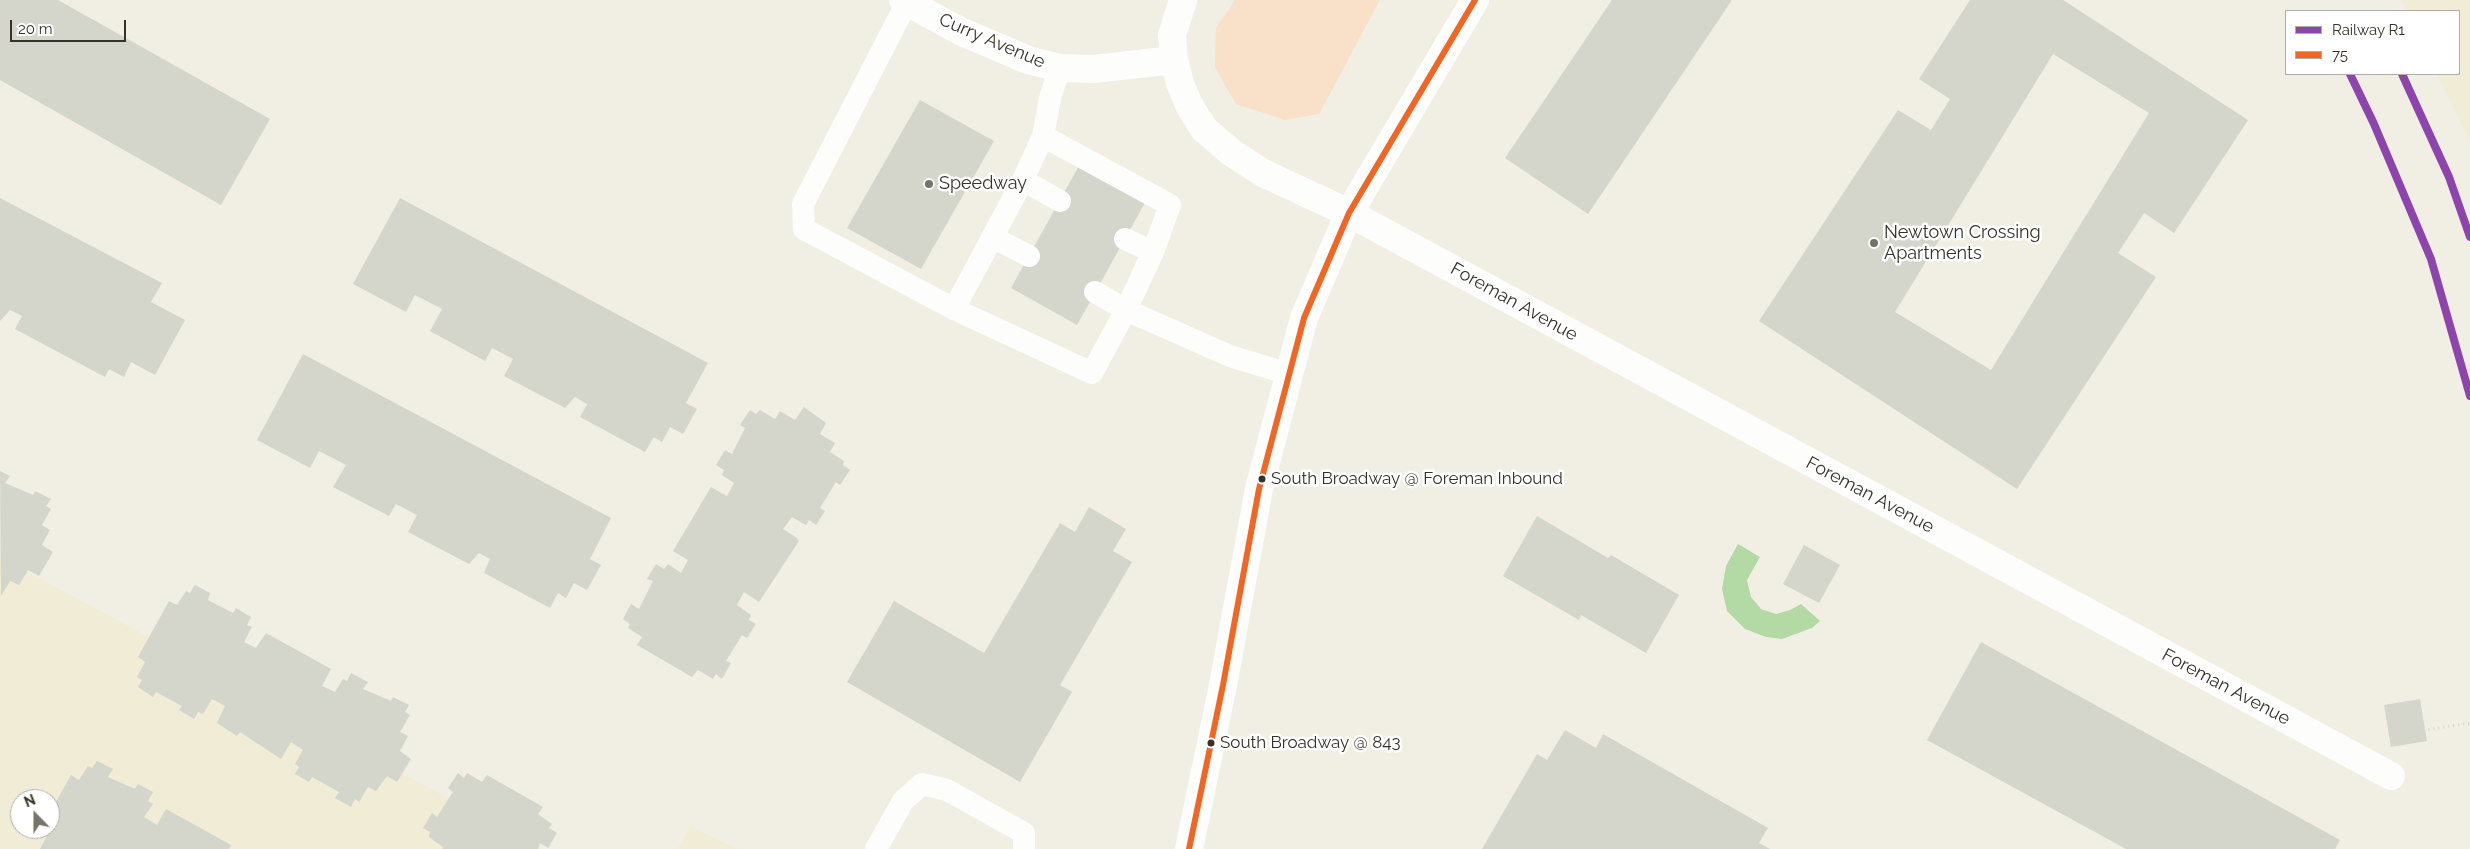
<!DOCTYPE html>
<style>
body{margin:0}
#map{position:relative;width:2470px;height:849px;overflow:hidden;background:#f1efe3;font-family:Raleway,sans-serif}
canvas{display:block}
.legend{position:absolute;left:2285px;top:10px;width:175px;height:65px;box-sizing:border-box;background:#fff;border:1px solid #aeada9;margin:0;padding:6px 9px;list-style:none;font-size:15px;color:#343229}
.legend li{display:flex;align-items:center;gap:10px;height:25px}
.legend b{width:25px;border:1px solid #aeada9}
.north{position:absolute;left:10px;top:789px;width:50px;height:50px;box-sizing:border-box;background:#fff;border:1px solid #aeada9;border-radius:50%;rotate:338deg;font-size:14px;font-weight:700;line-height:20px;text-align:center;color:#343229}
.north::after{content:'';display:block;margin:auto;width:18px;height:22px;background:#76746a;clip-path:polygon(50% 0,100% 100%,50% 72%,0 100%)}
.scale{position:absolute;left:10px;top:20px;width:116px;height:22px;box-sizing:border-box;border:2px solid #343229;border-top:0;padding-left:6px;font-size:15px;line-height:18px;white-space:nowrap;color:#343229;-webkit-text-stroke:4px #fff;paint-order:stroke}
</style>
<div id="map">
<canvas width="2470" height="849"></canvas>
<ul class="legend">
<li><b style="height:6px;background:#8e44ad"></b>Railway R1</li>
<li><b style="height:6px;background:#f26522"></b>75</li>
</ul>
<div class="north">N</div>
<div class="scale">20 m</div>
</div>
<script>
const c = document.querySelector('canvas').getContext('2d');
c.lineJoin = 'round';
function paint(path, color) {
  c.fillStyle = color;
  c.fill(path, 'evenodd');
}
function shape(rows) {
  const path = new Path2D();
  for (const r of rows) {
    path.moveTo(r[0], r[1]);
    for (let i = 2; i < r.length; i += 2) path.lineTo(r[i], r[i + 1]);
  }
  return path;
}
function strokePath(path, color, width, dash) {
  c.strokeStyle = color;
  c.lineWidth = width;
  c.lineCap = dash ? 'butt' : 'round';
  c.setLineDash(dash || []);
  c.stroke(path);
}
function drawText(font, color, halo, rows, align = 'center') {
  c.font = font + ' Raleway,sans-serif';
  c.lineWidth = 5;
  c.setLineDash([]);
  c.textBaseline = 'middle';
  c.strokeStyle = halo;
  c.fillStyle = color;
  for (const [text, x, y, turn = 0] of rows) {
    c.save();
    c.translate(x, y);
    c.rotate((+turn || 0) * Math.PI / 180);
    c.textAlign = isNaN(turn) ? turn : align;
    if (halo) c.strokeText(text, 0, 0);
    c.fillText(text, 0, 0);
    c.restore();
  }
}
const built = shape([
 [2401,0,2470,0,2470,141,2437,74,2459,74,2459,11,2407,11],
 [0,557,543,849,0,849],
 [20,799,50,799,50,829,20,829],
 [690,827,738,849,678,849]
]);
const green = shape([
 [1235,0,1380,0,1319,114,1285,120,1236,104,1215,67,1216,28]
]);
const water = shape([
 [1738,544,1760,557,1747,580,1751,597,1761,609,1776,614,1790,610,1801,604,1820,621,1812,628,1782,639,1766,637,1745,629,1727,611,1722,589,1726,566]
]);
const building = shape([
 [0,0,58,0,270,119,221,205,0,80],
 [1612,0,1732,0,1588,214,1505,158],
 [1970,0,2063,0,2248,120,2174,233,2144,213,2118,253,2156,277,2017,489,1759,321,1898,110,1931,130,1950,99,1919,79],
 [2053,54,2149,113,1991,370,1895,312],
 [920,100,994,141,921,269,847,228],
 [1080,164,1146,201,1077,325,1011,288],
 [0,198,162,283,151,302,185,320,155,375,131,362,124,377,109,369,105,377,15,329,22,316,10,310,0,321],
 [400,198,708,363,686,403,697,409,683,434,670,427,662,442,654,437,645,452,580,417,587,404,575,397,565,408,504,376,513,359,492,348,485,361,430,331,442,309,415,295,406,312,353,284],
 [303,354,611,518,590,559,601,565,587,590,574,583,566,598,558,593,550,608,484,573,490,559,479,553,469,564,408,532,417,515,396,504,389,516,333,487,346,465,319,451,310,468,257,440],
 [804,407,826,423,820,434,835,443,830,452,844,461,843,465,850,470,840,485,836,482,820,508,825,511,816,525,809,520,806,525,792,517,783,529,797,538,799,541,759,602,744,592,737,605,751,615,749,620,756,624,747,638,742,635,726,661,731,663,722,679,716,674,713,679,698,670,692,677,637,645,642,637,628,628,630,624,623,619,631,604,639,609,653,581,647,579,656,564,664,569,668,564,681,573,688,560,673,551,711,487,727,496,734,483,722,475,724,470,716,465,725,450,732,454,745,428,740,425,750,410,756,414,760,410,775,419,780,411,795,420],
 [0,471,10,476,5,483,33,495,35,491,51,499,46,506,51,509,42,525,50,530,42,545,53,552,39,576,28,570,19,585,10,581,1,596],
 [1089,507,1126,529,1113,551,1132,562,1060,685,1072,692,1020,782,847,682,894,601,984,653,1060,523,1075,532],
 [1537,516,1608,558,1611,555,1679,595,1646,653,1581,615,1579,620,1503,576],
 [1804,545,1840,565,1819,603,1783,584],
 [195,585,210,593,208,600,233,613,236,608,251,617,247,625,252,627,244,642,256,648,266,633,331,669,322,686,335,692,343,679,347,681,351,673,368,682,363,689,391,701,393,697,409,705,405,712,410,715,400,732,408,736,400,751,411,759,397,782,387,776,376,791,368,787,359,802,355,799,351,807,335,798,339,792,312,777,309,782,295,774,299,767,295,764,303,750,291,742,281,759,240,732,237,736,217,723,225,706,212,699,203,714,198,712,194,719,179,710,182,706,156,692,153,697,138,687,142,680,137,677,145,662,138,657,169,601,177,605,186,591,190,593],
 [1981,642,2340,840,2335,849,2126,849,1927,740],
 [2420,699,2427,741,2391,747,2384,705],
 [1565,730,1596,748,1603,734,1768,828,1759,843,1770,849,1482,849,1537,754,1547,760],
 [97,761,113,769,108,777,135,789,138,784,153,792,148,801,153,804,144,817,157,825,166,809,231,845,229,849,40,849,47,836,40,831,41,829,50,829,50,813,71,775,79,780,88,766,92,768],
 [458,773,464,778,467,773,482,782,487,775,543,807,538,814,552,824,549,828,557,833,548,848,540,843,538,849,442,849,443,847,429,837,430,832,423,828,432,813,437,817,453,792,448,788]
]);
const path = shape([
 [2389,736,2470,723]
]);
const service = shape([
 [907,2,803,204,804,229,954,309,1092,373,1126,310,1230,356,1289,374],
 [1043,136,1170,205,1153,252,1126,310,1095,292],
 [1023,180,1060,201],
 [992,237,1029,256],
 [1125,239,1153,252],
 [954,309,1023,180,1043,136,1051,94,1060,68],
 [876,849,903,801,922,784,947,790,1024,833,1024,849]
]);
const minor = shape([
 [903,0,960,31,1028,60,1060,68,1094,69,1174,60],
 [1183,0,1172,35,1174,60,1180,83,1189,105,1204,129,1232,153,1263,173,1349,213,2391,776]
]);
const primary = shape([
 [1189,849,1223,685,1259,489,1304,318,1349,213,1475,0]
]);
const bus1 = shape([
 [1189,849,1223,685,1259,489,1304,318,1349,213,1475,0]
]);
const rail1 = shape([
 [2350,74,2374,124,2431,259,2470,396],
 [2402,74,2449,177,2470,237]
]);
const markers = [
 [929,184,5,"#76746a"],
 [1874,243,5,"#76746a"],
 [1262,479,4.5,"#343229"],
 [1211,743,4.5,"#343229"]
];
const busNames = [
 ["South Broadway @ Foreman Inbound",1271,479],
 ["South Broadway @ 843",1220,743]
];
const streetNames = [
 ["Curry Avenue",992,41,23],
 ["Foreman Avenue",1514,302,29],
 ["Foreman Avenue",1870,495,28],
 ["Foreman Avenue",2226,687,28]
];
const poiNames = [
 ["Speedway",939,184],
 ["Newtown Crossing",1884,233],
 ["Apartments",1884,254]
];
paint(built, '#f0ecd6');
paint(green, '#f9e0c9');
paint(water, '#b3d9a5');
paint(building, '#d4d5cb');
strokePath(path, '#d6d5d1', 3, [1, 4]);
strokePath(service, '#fdfdfb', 22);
strokePath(minor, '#fdfdfb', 28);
strokePath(primary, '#fdfdfb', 28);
strokePath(bus1, '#f26522', 6);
strokePath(rail1, '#8e44ad', 8);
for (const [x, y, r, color] of markers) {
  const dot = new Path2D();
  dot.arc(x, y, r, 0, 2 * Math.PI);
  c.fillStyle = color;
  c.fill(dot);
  strokePath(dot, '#fff', 2);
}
drawText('17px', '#343229', '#fff', busNames, 'left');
drawText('18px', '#343229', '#fff', streetNames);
drawText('18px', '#343229', '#fff', poiNames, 'left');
</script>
